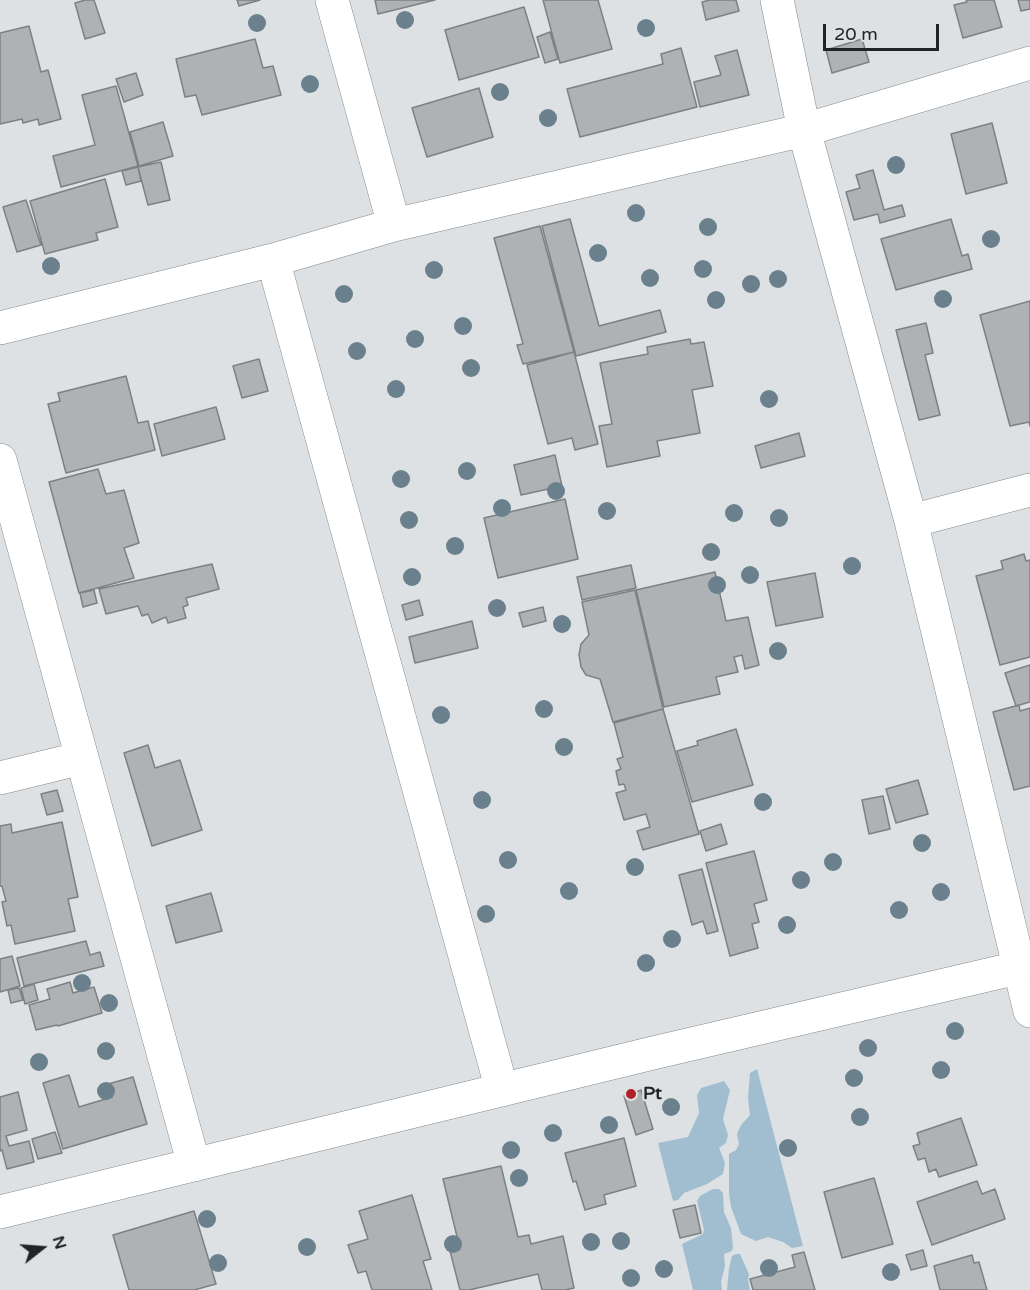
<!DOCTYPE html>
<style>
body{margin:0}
#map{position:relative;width:1030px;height:1290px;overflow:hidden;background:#dde1e4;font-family:"Varela Round",sans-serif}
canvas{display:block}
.north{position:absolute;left:12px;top:1218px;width:60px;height:60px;-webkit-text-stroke:4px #dde1e4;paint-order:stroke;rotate:73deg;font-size:16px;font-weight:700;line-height:24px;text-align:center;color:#212324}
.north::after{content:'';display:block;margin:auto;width:21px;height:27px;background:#212324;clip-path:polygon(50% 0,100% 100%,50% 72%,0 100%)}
.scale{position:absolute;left:823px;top:24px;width:116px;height:27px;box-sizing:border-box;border:3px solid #212324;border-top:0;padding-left:8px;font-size:18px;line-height:21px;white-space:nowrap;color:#212324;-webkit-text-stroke:4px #dde1e4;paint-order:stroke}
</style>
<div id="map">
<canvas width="1030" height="1290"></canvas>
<div class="north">N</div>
<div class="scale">20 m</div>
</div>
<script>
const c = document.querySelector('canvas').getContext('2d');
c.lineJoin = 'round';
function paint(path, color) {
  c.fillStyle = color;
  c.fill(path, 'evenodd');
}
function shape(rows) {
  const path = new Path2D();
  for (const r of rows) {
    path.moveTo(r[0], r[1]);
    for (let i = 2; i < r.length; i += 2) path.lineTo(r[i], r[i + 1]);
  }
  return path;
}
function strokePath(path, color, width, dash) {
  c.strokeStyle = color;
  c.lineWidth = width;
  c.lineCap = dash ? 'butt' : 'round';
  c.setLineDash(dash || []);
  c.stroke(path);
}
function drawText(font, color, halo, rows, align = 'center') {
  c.font = font + ' "Varela Round",sans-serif';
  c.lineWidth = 4.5;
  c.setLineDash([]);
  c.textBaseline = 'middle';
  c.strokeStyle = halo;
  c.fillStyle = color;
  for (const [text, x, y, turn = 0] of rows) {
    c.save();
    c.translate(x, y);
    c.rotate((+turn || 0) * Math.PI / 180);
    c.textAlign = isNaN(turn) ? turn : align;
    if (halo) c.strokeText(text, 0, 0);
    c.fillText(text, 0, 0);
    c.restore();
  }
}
const green = shape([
 [757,1069,803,1246,792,1248,783,1242,768,1237,756,1241,741,1234,731,1207,729,1194,729,1154,736,1150,739,1144,737,1134,741,1125,750,1115,748,1098,750,1073],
 [724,1081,730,1090,723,1119,728,1135,726,1143,719,1148,725,1163,723,1174,707,1184,684,1193,678,1200,673,1201,658,1143,688,1137,699,1113,697,1095,701,1088],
 [713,1189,719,1189,723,1193,724,1212,731,1228,733,1247,732,1251,724,1254,725,1266,721,1282,722,1290,693,1290,682,1244,703,1234,704,1230,697,1201,700,1196],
 [736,1254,740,1254,749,1274,748,1280,750,1290,727,1290,729,1268,732,1256]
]);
const building = shape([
 [85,0,94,0,105,33,85,39,75,3,85,0],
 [237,0,260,0,239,6,237,0],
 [375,0,435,0,378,14,375,0],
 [543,0,598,0,612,49,560,63,543,0],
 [710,0,736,0,739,11,706,20,702,2,710,0],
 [966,0,994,0,1002,27,963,38,954,5,967,2,966,0],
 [1018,0,1030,0,1030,9,1021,11,1018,0],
 [524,7,539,57,459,80,445,30,524,7],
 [29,26,41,72,48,70,61,119,39,125,38,119,23,123,22,119,0,124,0,33,29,26],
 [550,32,558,59,545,63,537,37,550,32],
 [255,39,263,68,273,66,281,95,202,115,196,95,185,97,176,59,255,39],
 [862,39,869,62,832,73,826,50,862,39],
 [681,48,697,107,580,137,567,89,663,64,661,54,681,48],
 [737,50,749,95,700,107,694,82,721,75,715,56,737,50],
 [136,73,143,95,124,102,116,79,136,73],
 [116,86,138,166,61,187,53,156,95,145,82,95,116,86],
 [479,88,493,137,427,157,412,108,479,88],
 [163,122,173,156,139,166,130,132,163,122],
 [992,123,1007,183,966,194,951,134,992,123],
 [161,162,170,200,148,205,138,167,161,162],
 [138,167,141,181,126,185,122,171,138,167],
 [873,170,884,210,902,205,905,216,880,223,878,214,854,220,846,192,860,188,856,175,873,170],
 [105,179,118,227,96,233,98,240,45,254,30,201,105,179],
 [26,200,41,245,17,252,3,207,26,200],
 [570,219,599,326,660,310,666,332,576,356,542,226,570,219],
 [951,219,962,256,968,254,972,269,896,290,881,239,951,219],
 [540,226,574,352,523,364,517,345,523,344,494,238,540,226],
 [1030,301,1030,426,1029,422,1010,426,980,315,1030,301],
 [926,323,933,353,925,355,940,415,919,420,896,330,926,323],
 [690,339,691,344,704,342,713,386,692,390,700,433,657,441,660,456,607,467,599,426,612,424,600,363,648,354,647,347,690,339],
 [574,352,598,444,575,450,572,438,548,444,527,365,574,352],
 [259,359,268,391,242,398,233,366,259,359],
 [126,376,138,423,148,421,155,450,66,473,48,404,60,401,58,393,126,376],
 [216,407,225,439,162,456,154,424,216,407],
 [799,433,805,456,761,468,755,446,799,433],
 [555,455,562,486,521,495,514,465,555,455],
 [98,469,106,494,124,490,139,543,124,548,134,578,79,593,49,482,98,469],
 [565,499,578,559,498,578,484,518,565,499],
 [1024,554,1026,561,1030,560,1030,657,1000,665,976,576,1003,569,1001,561,1024,554],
 [212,564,219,589,186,598,188,605,183,607,186,618,168,623,166,617,152,623,148,614,142,616,138,606,106,614,99,589,212,564],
 [631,565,636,588,582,600,577,577,631,565],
 [715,572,726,621,748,617,759,665,745,669,742,655,734,657,738,672,716,677,720,694,664,707,636,590,715,572],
 [815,573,823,617,776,626,767,582,815,573],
 [94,590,97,603,83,607,80,593,94,590],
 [635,590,663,709,613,722,600,679,586,675,581,667,579,655,581,644,589,635,582,602,635,590],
 [419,600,423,615,406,620,402,605,419,600],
 [543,607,546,621,523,627,519,613,543,607],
 [472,621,478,648,415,663,409,637,472,621],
 [1030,665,1030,702,1016,706,1005,673,1030,665],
 [1019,705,1020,711,1030,708,1030,786,1014,790,993,712,1019,705],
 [663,709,699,834,643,850,637,831,650,827,646,814,624,820,616,793,626,790,624,784,619,785,616,771,621,769,617,759,623,757,614,723,663,709],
 [736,729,753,785,692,802,677,751,698,745,697,741,736,729],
 [148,745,155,768,180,760,202,830,152,846,124,753,148,745],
 [918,780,928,814,896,823,886,789,918,780],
 [57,790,63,811,47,815,41,794,57,790],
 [883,796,890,829,869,834,862,800,883,796],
 [62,822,78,897,68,899,75,931,15,944,11,925,7,926,2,902,6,901,2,886,0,886,0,826,11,824,12,833,62,822],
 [721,824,727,844,706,851,700,831,721,824],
 [754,851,767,900,754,904,759,922,752,924,758,948,730,956,706,863,754,851],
 [702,869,718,931,707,934,703,921,692,925,679,875,702,869],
 [211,893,222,931,176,943,166,906,211,893],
 [86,941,90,955,100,952,104,966,24,986,17,958,86,941],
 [12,956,20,986,0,992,0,959,12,956],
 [70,982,73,993,94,987,102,1013,58,1026,57,1025,36,1030,29,1005,50,999,47,989,70,982],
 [34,984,38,1000,25,1004,21,988,34,984],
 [19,988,23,1000,11,1003,8,990,19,988],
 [69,1075,79,1107,112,1097,108,1084,133,1077,147,1124,63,1149,43,1083,69,1075],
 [641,1090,653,1129,636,1135,624,1096,641,1090],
 [18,1092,27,1130,6,1136,9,1146,29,1141,34,1162,7,1169,2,1150,0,1151,0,1097,18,1092],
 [961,1118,977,1165,939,1177,936,1169,929,1172,925,1158,918,1160,913,1146,920,1144,917,1133,961,1118],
 [55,1132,62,1153,38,1159,32,1139,55,1132],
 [624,1138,636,1186,604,1195,606,1204,585,1210,576,1181,573,1182,565,1153,624,1138],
 [501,1166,518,1237,529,1235,531,1244,563,1236,574,1288,565,1290,542,1290,538,1274,469,1290,460,1290,450,1251,460,1249,443,1179,501,1166],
 [874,1178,893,1244,842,1258,824,1192,874,1178],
 [977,1181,982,1194,995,1189,1005,1219,932,1245,917,1202,977,1181],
 [412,1195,431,1259,423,1261,432,1290,372,1290,366,1271,358,1273,348,1245,368,1239,359,1211,412,1195],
 [695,1205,701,1233,680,1238,673,1210,695,1205],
 [194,1211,216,1284,194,1290,129,1290,113,1235,194,1211],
 [923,1250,927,1266,911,1270,906,1255,923,1250],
 [804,1252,815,1290,753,1290,750,1279,795,1267,792,1255,804,1252],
 [972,1255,974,1263,979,1262,987,1290,940,1290,934,1266,972,1255]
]);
const minor = shape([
 [332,0,394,225],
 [777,0,804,130,911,521,1030,1011],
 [273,260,502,1090],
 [0,328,273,260,394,225,804,130,1030,63],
 [0,460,194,1165],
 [911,521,1030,490],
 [0,778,82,758],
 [0,1212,653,1053,1030,965]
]);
const trees = [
 [405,20],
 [257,23],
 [646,28],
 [310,84],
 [500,92],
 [548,118],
 [896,165],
 [636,213],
 [708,227],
 [991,239],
 [598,253],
 [51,266],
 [703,269],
 [434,270],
 [650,278],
 [778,279],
 [751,284],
 [344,294],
 [943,299],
 [716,300],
 [463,326],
 [415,339],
 [357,351],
 [471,368],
 [396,389],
 [769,399],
 [467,471],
 [401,479],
 [556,491],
 [502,508],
 [607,511],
 [734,513],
 [779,518],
 [409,520],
 [455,546],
 [711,552],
 [852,566],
 [750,575],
 [412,577],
 [717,585],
 [497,608],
 [562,624],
 [778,651],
 [544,709],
 [441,715],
 [564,747],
 [482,800],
 [763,802],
 [922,843],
 [508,860],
 [833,862],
 [635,867],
 [801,880],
 [569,891],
 [941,892],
 [899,910],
 [486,914],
 [787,925],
 [672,939],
 [646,963],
 [82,983],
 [109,1003],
 [955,1031],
 [868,1048],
 [106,1051],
 [39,1062],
 [941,1070],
 [854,1078],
 [106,1091],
 [671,1107],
 [860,1117],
 [609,1125],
 [553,1133],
 [788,1148],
 [511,1150],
 [519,1178],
 [207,1219],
 [621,1241],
 [591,1242],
 [453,1244],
 [307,1247],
 [218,1263],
 [769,1268],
 [664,1269],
 [891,1272],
 [631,1278]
];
const markers = [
 [631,1094,6,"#b22027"]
];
const poiNames = [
 ["Pt",643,1094]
];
paint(green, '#a0bed0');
paint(building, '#aeb2b4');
strokePath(building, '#7d8183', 1.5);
strokePath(minor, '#868a8c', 34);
strokePath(minor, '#fff', 33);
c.fillStyle = '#6a808c';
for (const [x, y] of trees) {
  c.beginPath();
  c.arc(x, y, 9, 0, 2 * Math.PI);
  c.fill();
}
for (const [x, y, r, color] of markers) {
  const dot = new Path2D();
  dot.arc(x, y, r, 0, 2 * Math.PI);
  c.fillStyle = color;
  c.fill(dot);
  strokePath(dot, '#dde1e4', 2);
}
drawText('bold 18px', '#212324', '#dde1e4', poiNames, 'left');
</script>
